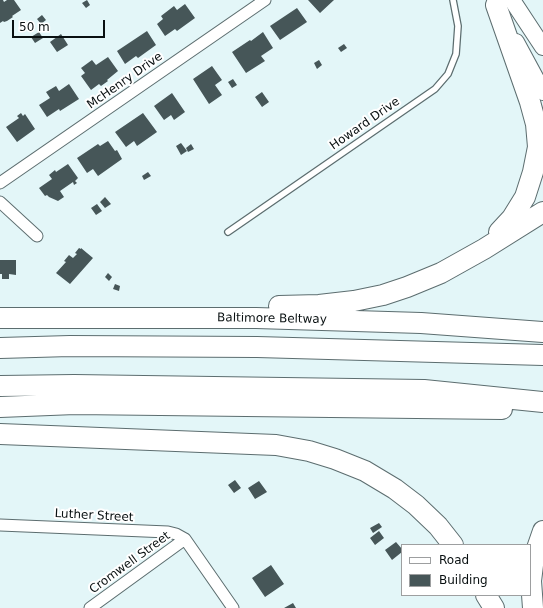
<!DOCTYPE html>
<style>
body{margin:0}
#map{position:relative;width:543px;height:608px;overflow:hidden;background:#e3f6f8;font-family:"DejaVu Sans",sans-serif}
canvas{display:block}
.legend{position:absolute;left:401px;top:544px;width:130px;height:52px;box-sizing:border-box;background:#fff;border:1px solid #9d9fa0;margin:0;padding:5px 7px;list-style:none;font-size:12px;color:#091011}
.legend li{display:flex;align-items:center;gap:8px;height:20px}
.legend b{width:20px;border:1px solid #9d9fa0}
.scale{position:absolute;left:12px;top:20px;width:93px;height:18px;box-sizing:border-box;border:2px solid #091011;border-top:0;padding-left:5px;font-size:12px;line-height:14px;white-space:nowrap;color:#091011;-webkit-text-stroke:3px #fff;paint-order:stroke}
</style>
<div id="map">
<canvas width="543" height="608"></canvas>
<ul class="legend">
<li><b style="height:5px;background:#fff"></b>Road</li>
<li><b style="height:11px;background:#465658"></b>Building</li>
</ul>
<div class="scale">50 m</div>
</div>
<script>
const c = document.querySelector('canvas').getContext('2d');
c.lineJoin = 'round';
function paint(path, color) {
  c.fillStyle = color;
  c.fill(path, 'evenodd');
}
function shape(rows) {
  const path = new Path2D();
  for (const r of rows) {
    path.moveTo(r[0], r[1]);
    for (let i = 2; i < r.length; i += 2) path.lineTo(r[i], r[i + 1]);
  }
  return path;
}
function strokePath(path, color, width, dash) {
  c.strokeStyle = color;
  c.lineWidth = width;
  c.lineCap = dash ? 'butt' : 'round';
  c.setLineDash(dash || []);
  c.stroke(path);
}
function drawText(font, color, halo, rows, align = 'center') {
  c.font = font + ' "DejaVu Sans",sans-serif';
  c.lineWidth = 4;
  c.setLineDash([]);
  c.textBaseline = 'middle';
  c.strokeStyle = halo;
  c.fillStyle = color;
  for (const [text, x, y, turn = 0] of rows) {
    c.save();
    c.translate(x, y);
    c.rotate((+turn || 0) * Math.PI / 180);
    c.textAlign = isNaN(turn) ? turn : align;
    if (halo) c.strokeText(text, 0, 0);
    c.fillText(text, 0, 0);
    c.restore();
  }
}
const building = shape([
 [0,0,3,0,4,2,7,0,14,0,21,10,12,16,13,17,7,21,4,22,3,21,0,23],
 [87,0,90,5,86,8,82,3],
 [308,0,334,0,320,13],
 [185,4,195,18,177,31,175,29,165,36,157,24,163,19,161,16,174,6,177,10],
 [297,8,307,22,280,40,270,26],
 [42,15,46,20,41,24,37,19],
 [147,31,156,45,138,58,136,56,125,64,117,51],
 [39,32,43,38,35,43,31,37],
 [263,32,273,48,261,56,265,61,246,73,232,52,250,40,251,41],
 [61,34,68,45,57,52,50,42],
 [344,44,347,48,341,52,338,48],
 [108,57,118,71,107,80,108,81,101,86,99,84,91,90,81,76,85,73,81,68,92,60,96,65],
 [319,60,322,65,317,69,314,63],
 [212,66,222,80,215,85,222,95,209,104,193,79],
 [233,79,237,85,232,88,228,82],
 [69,84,79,99,60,111,59,109,47,117,39,105,50,98,46,92,56,86,59,91],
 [262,92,269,102,262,107,255,97],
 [172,93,185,112,174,120,171,115,164,120,154,106],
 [21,113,23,116,25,114,35,129,17,142,6,127,19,118,17,116],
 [143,113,157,132,137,146,134,141,126,147,115,132],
 [108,141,115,151,117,150,122,159,98,176,93,169,87,173,77,158,98,144,100,146],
 [181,143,187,151,181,155,176,146],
 [191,144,194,149,188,152,186,148],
 [68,164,78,178,75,181,77,183,74,185,73,182,60,191,64,197,58,201,49,197,47,195,45,196,39,188,52,179,49,175,55,170,56,172],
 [148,172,151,176,144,180,142,176],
 [105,197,111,204,105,208,100,202],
 [97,204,102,211,96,215,91,208],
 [79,248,81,249,81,248,93,258,70,284,56,273,66,262,64,261,69,255,73,258,77,254,75,253],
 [0,260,16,260,16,275,9,274,9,279,2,279,2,274,0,274],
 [108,273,112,277,109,281,105,277],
 [115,284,120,286,119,291,113,289],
 [235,480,241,488,234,493,228,485],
 [259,481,267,492,255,499,248,488],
 [379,523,382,527,373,533,370,528],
 [379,531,384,538,375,545,370,538],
 [396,542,402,549,402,552,392,560,385,550],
 [271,565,284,584,265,597,252,578],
 [293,603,296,608,284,608]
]);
const lane = shape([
 [228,232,435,89,448,74,456,54,458,26,453,0]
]);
const street = shape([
 [0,183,265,0],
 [0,202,37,236],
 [0,525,168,532,176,534,185,539,233,608],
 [90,608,185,539]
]);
const secondary = shape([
 [512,0,543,47],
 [516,42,543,92]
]);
const highway = shape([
 [496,5,530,102,536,124,538,147,533,172,525,197,512,218,499,232],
 [279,306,319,305,354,301,383,295,407,287,441,273,484,249,543,212],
 [0,318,256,318,421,323,543,332],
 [0,348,70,346,257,347,543,355],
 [0,386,74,385,424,390,543,402],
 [0,407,75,404,502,409],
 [0,434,276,445,309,451,335,459,365,471,395,489,416,505,438,526,453,545],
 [486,595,494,608],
 [533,608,531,581,534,557,543,531]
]);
const streetNames = [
 ["McHenry Drive",125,81,-35],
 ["Howard Drive",365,124,-35],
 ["Baltimore Beltway",272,319,1],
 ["Luther Street",94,516,3],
 ["Cromwell Street",130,563,-36]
];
paint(building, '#465658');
strokePath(lane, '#5c6d6f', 8);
strokePath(street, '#5c6d6f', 13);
strokePath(secondary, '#5c6d6f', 18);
strokePath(highway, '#5c6d6f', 22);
strokePath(lane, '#fff', 5.5);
strokePath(street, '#fff', 11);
strokePath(secondary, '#fff', 16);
strokePath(highway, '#fff', 20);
drawText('12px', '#091011', '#fff', streetNames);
</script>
